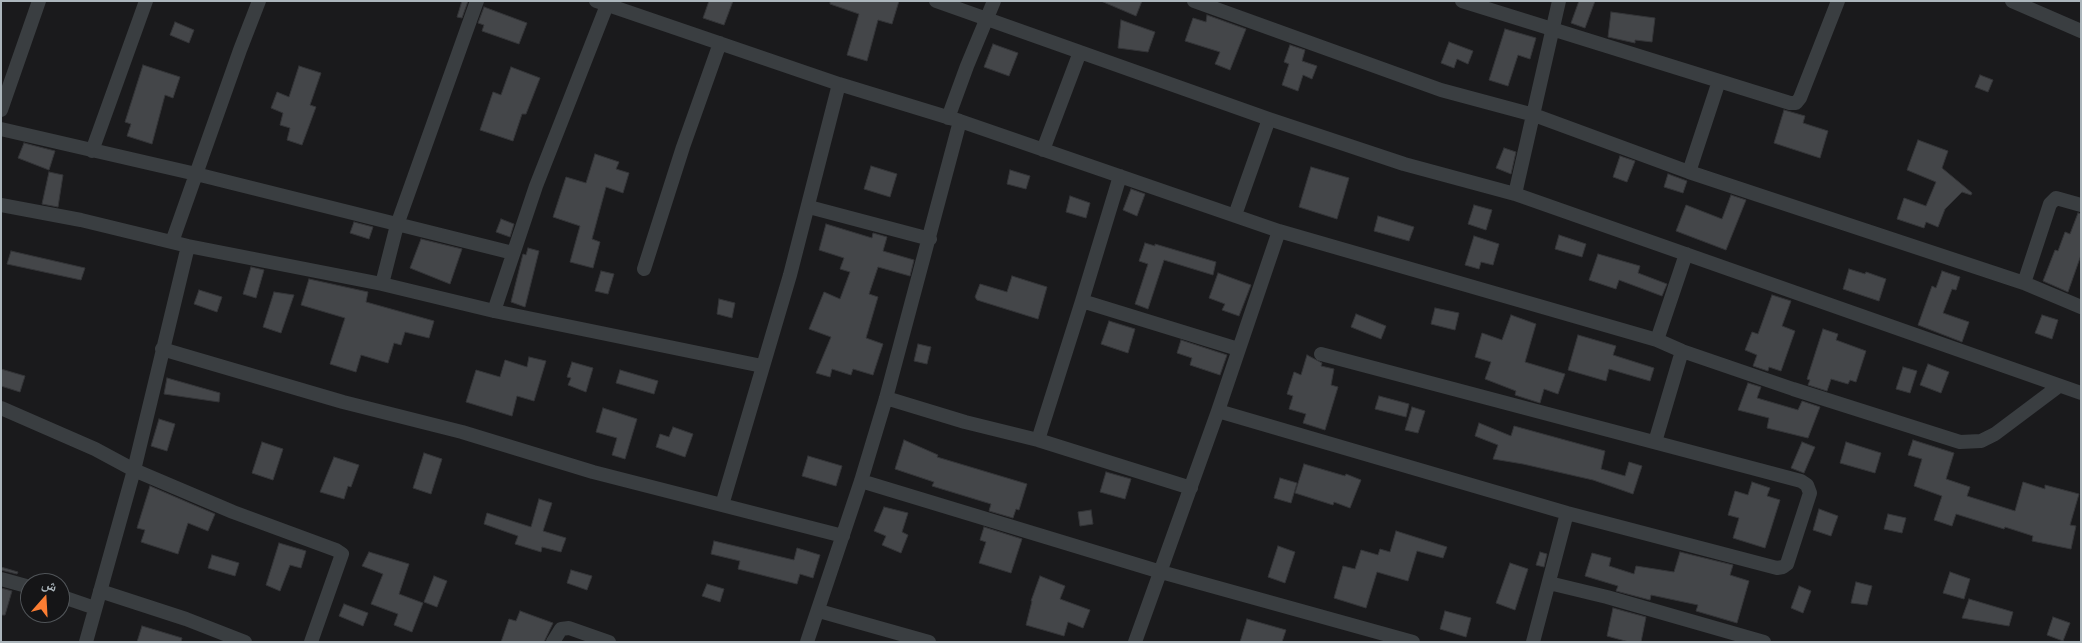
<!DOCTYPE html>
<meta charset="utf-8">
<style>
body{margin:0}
#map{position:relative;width:2082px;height:643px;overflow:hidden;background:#1a1a1c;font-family:"Space Grotesk","Noto Naskh Arabic",sans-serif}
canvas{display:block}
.frame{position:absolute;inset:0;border:2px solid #acb6bc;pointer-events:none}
.north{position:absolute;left:20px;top:573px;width:50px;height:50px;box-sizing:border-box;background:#151517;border:1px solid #515559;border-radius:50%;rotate:19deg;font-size:14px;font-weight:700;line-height:20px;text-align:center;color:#acb6bc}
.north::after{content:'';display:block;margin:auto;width:18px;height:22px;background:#fb7d33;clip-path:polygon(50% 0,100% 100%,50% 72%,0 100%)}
</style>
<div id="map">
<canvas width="2082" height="643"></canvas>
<div class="frame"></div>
<div class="north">ش</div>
</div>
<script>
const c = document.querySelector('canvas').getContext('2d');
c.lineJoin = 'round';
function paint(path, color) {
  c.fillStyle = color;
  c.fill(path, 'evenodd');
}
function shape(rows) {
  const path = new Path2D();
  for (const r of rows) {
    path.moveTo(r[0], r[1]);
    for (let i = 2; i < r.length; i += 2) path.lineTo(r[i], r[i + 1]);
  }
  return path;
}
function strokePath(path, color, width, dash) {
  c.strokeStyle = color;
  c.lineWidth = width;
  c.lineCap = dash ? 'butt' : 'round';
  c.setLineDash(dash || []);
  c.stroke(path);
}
const building = shape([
 [462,1,468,1,462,18,457,17,462,1],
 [709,1,733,1,724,25,703,18,709,1],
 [830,1,899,1,892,24,878,20,867,61,847,55,859,14,830,4,830,1],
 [1101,1,1142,1,1136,16,1101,1],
 [1579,1,1595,1,1585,28,1571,23,1579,1],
 [484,7,527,23,519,44,482,31,484,25,478,23,484,7],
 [1611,12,1655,18,1652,42,1635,40,1635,43,1608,37,1611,12],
 [1207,15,1246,29,1230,70,1215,64,1220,52,1185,41,1193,18,1206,22,1207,15],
 [1121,20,1155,32,1148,52,1118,48,1121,20],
 [175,22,194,30,189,43,170,35,175,22],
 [1505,29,1536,38,1530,59,1518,55,1508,86,1489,80,1505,29],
 [1449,42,1473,51,1468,64,1457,59,1454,68,1441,63,1449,42],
 [993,44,1018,53,1009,76,984,67,993,44],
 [1290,45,1305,50,1302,61,1317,66,1312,79,1303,75,1298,91,1282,85,1289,64,1284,62,1290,45],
 [143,65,180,77,173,98,165,95,152,144,127,136,131,124,125,122,143,65],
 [299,66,321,73,310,105,316,107,302,145,287,140,290,128,280,125,283,113,271,108,277,92,289,97,299,66],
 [511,67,540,78,526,114,522,114,513,141,480,130,493,92,501,95,511,67],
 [1980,75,1993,80,1988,92,1975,87,1980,75],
 [1784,110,1805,116,1803,123,1828,131,1820,158,1774,143,1784,110],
 [1918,140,1948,151,1942,168,1972,193,1971,195,1962,192,1945,209,1938,227,1926,222,1924,228,1897,219,1904,198,1926,206,1936,182,1907,170,1918,140],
 [24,143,55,151,49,170,18,158,24,143],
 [1504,148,1516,152,1511,174,1496,168,1504,148],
 [595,154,619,162,616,169,629,173,623,193,606,187,592,239,600,242,593,268,570,262,580,226,553,217,566,177,586,183,595,154],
 [1620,156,1635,161,1627,182,1613,177,1620,156],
 [871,166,897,174,890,197,864,189,871,166],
 [1311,167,1349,178,1337,219,1299,207,1311,167],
 [1010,170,1030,176,1026,189,1007,184,1010,170],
 [49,172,63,175,58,207,42,204,49,172],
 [1668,174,1687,181,1683,193,1664,187,1668,174],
 [1131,189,1145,194,1137,216,1123,210,1131,189],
 [1731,195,1746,200,1726,250,1676,231,1686,205,1722,219,1731,195],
 [1070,196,1090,203,1086,218,1066,212,1070,196],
 [1474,205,1492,210,1486,230,1468,224,1474,205],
 [2078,213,2081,214,2081,255,2068,292,2043,281,2055,250,2058,251,2065,232,2070,234,2078,213],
 [1378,216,1414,227,1409,241,1374,231,1378,216],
 [501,219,514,224,510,237,496,232,501,219],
 [354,222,373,227,369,239,350,233,354,222],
 [826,224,872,238,873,233,887,237,883,251,914,260,910,276,878,267,869,294,878,297,866,338,883,344,873,375,853,369,851,375,832,369,830,377,816,373,831,337,809,329,824,292,840,299,850,272,840,269,844,258,819,250,826,224],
 [1559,235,1586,244,1582,257,1555,249,1559,235],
 [1474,236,1499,244,1493,265,1481,262,1479,269,1465,265,1474,236],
 [421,239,462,249,450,284,410,268,421,239],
 [1145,243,1155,246,1155,244,1216,262,1213,275,1164,260,1148,309,1135,304,1148,264,1139,261,1145,243],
 [528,248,539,251,525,307,511,302,523,254,526,255,528,248],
 [11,251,85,268,81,280,7,264,11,251],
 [1598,254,1640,266,1638,273,1667,284,1662,296,1619,280,1616,289,1589,280,1598,254],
 [251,267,264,270,256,298,243,294,251,267],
 [1849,269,1865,274,1866,272,1886,279,1879,301,1843,289,1849,269],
 [601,271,614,274,608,294,595,291,601,271],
 [1942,271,1960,277,1956,290,1952,289,1943,313,1969,322,1962,342,1918,325,1932,286,1936,288,1942,271],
 [1218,273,1251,285,1239,316,1222,310,1225,304,1209,298,1218,273],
 [1012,276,1047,287,1038,319,977,300,975,297,980,284,1007,292,1012,276],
 [309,279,368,292,366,302,434,321,429,338,405,332,401,345,394,343,388,363,361,355,356,372,330,364,345,318,301,305,309,279],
 [199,290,222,297,217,312,194,304,199,290],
 [274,292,294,295,281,333,263,327,274,292],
 [1772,295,1791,301,1782,326,1795,331,1781,371,1769,367,1768,371,1753,366,1757,355,1745,350,1752,332,1758,334,1772,295],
 [719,299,735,303,732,318,717,314,719,299],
 [1435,308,1459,313,1455,330,1431,324,1435,308],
 [1356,314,1386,326,1381,339,1351,327,1356,314],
 [1511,315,1536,324,1525,362,1565,374,1558,394,1544,389,1540,403,1515,395,1516,391,1485,379,1491,362,1475,357,1482,333,1502,340,1511,315],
 [2042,315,2058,320,2052,339,2035,333,2042,315],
 [1109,321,1135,329,1128,353,1101,344,1109,321],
 [1823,329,1838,334,1836,340,1866,351,1856,382,1850,380,1848,384,1831,379,1827,391,1808,385,1810,380,1807,379,1823,329],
 [1578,335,1616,346,1613,355,1654,368,1650,381,1609,369,1606,381,1568,370,1578,335],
 [1181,340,1227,355,1220,375,1190,365,1192,358,1177,353,1181,340],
 [918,344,931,347,927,364,914,361,918,344],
 [1307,355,1322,363,1321,366,1334,369,1331,385,1338,387,1325,430,1303,423,1306,414,1289,409,1293,396,1287,394,1294,372,1301,375,1307,355],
 [529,357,546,361,534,401,517,396,512,416,466,402,476,370,500,377,505,360,527,367,529,357],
 [572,362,593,368,586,392,568,385,571,378,567,377,572,362],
 [1928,364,1949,372,1941,393,1920,385,1928,364],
 [1903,367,1917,371,1910,393,1896,389,1903,367],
 [1,369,25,376,20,392,1,386,1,369],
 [620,370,658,381,654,394,616,383,620,370],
 [167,378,220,393,219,402,164,394,167,378],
 [1748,383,1761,387,1757,398,1798,410,1802,401,1820,407,1808,438,1767,428,1769,418,1738,410,1748,383],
 [1379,396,1409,404,1406,417,1375,409,1379,396],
 [1412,407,1425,411,1418,433,1405,430,1412,407],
 [603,408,637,419,625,459,612,455,617,438,596,432,603,408],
 [159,419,175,424,167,451,151,446,159,419],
 [1479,423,1511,436,1514,426,1605,451,1601,469,1625,476,1629,462,1642,466,1633,494,1593,480,1523,464,1493,459,1498,445,1475,436,1479,423],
 [673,427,693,434,685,457,656,447,660,434,669,437,673,427],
 [904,440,938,455,937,457,1027,484,1019,510,1016,509,1013,518,989,511,991,504,932,486,934,482,895,469,904,440],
 [1913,440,1954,453,1946,479,1970,487,1967,496,2015,511,2023,482,2045,489,2045,485,2079,494,2070,525,2076,526,2071,549,2032,541,2033,536,2005,527,2004,529,1956,514,1952,526,1934,520,1942,496,1914,486,1922,459,1908,455,1913,440],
 [262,442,283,449,273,480,252,473,262,442],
 [1802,442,1815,447,1804,473,1791,468,1802,442],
 [1846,442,1881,453,1875,473,1840,463,1846,442],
 [424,453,442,459,431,494,413,488,424,453],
 [808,456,842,466,836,486,802,476,808,456],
 [334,457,359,465,351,487,348,486,344,499,320,492,334,457],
 [1304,464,1345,476,1346,474,1361,480,1350,508,1334,502,1333,505,1295,493,1304,464],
 [1106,472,1131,479,1125,499,1100,492,1106,472],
 [1280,478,1297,483,1291,503,1274,498,1280,478],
 [1752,482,1770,488,1767,496,1780,500,1765,548,1733,538,1739,518,1728,515,1735,491,1748,495,1752,482],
 [150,486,215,514,208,531,188,523,178,554,141,542,145,530,137,528,150,486],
 [539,499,552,503,543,531,566,538,561,552,542,547,541,552,515,544,518,536,484,524,487,513,531,527,539,499],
 [884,507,908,513,902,532,908,535,901,553,882,545,886,536,874,531,884,507],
 [1819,509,1838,516,1831,536,1813,530,1819,509],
 [1091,510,1093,524,1080,526,1078,512,1091,510],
 [1888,514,1906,518,1902,533,1884,529,1888,514],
 [984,527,1022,539,1011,573,979,563,986,542,980,540,984,527],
 [1396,531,1447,547,1443,558,1417,551,1408,581,1377,572,1366,608,1334,598,1343,566,1355,569,1361,550,1378,555,1380,549,1390,552,1396,531],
 [714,541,794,560,797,548,820,555,813,578,800,574,797,584,738,569,740,561,711,554,714,541],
 [279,543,306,551,301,568,290,565,280,591,266,585,279,543],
 [1278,546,1295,552,1285,583,1268,577,1278,546],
 [369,552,409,564,399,594,423,603,412,632,394,625,398,614,371,604,383,574,362,566,369,552],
 [1540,552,1547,554,1544,567,1536,565,1540,552],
 [1680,552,1733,565,1730,575,1749,581,1737,623,1696,611,1698,605,1651,595,1650,600,1616,591,1618,586,1585,576,1592,553,1611,558,1609,566,1634,574,1636,566,1674,572,1680,552],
 [212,555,239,563,235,576,208,568,212,555],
 [1510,563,1528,569,1515,610,1496,603,1510,563],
 [1,567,18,572,17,574,1,570,1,567],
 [571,570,592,576,587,590,567,583,571,570],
 [1950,572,1970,579,1964,599,1943,593,1950,572],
 [434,576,447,581,437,607,424,602,434,576],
 [1040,576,1065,586,1060,599,1090,610,1083,628,1068,622,1064,636,1026,625,1032,601,1031,601,1040,576],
 [1856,582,1872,586,1867,605,1851,603,1856,582],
 [707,584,724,589,720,602,702,596,707,584],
 [1799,586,1811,591,1803,613,1791,608,1799,586],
 [1,588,12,591,5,615,1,615,1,588],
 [1969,599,2013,612,2009,626,1962,618,1969,599],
 [344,604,368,613,363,626,339,616,344,604],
 [1613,608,1646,617,1641,642,1629,642,1607,636,1613,608],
 [520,611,553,623,544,642,501,642,509,619,516,621,520,611],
 [1445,611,1471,618,1466,637,1440,629,1445,611],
 [2053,617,2070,623,2063,641,2047,635,2053,617],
 [1247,619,1286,630,1282,642,1240,642,1247,619],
 [142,626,182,638,181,642,137,642,142,626]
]);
const minor = shape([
 [596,1,839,84,960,121,1279,231,1657,340,1682,351,1793,389,1960,442,1981,441,1995,434,2059,386],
 [936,1,1269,119,1404,164,1515,194,2081,393],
 [1194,1,1441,90,1534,115,1689,172,2024,283,2081,307],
 [1462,1,1790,103,1796,103,1800,98,1838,1],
 [2012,1,2081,31],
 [1,110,39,1],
 [948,118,967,66,994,1],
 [1,129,196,174,513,253],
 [1043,150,1080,52],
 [92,151,146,1],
 [1689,172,1719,81],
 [1515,194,1559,1],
 [1,205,81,220,188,246,382,284,494,311,762,366],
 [809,207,930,239],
 [1235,215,1269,119],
 [172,242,240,50,259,1],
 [644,269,683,147,720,43],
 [2024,283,2050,204,2056,198,2081,205],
 [382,284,397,225,477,1],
 [1082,301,1238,349],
 [494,311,536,186,607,5],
 [1657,340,1686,254],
 [162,349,343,402,462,432,593,472,843,536],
 [886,398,965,422,1038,440,1191,488],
 [1,408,95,449,134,470,233,512,336,550,342,554,311,642],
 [1218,411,1567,513,1777,568,1783,567,1787,564,1810,493,1807,485,1801,481,1321,354],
 [1038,440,1082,301,1120,176],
 [1655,442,1682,351],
 [861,481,1161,572,1413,642],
 [722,505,790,275,839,84],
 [1,579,30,587],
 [1549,583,1607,597,1764,642],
 [100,591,186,619,245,642],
 [60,596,95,608],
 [819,611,929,642],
 [86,642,134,470,188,246],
 [553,642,561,629,569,628,609,642],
 [807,642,861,481,886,398,960,121],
 [1135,642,1218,411,1279,231],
 [1533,642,1567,513]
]);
paint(building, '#444649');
strokePath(building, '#343538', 1);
strokePath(minor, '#3a3e41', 14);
</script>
